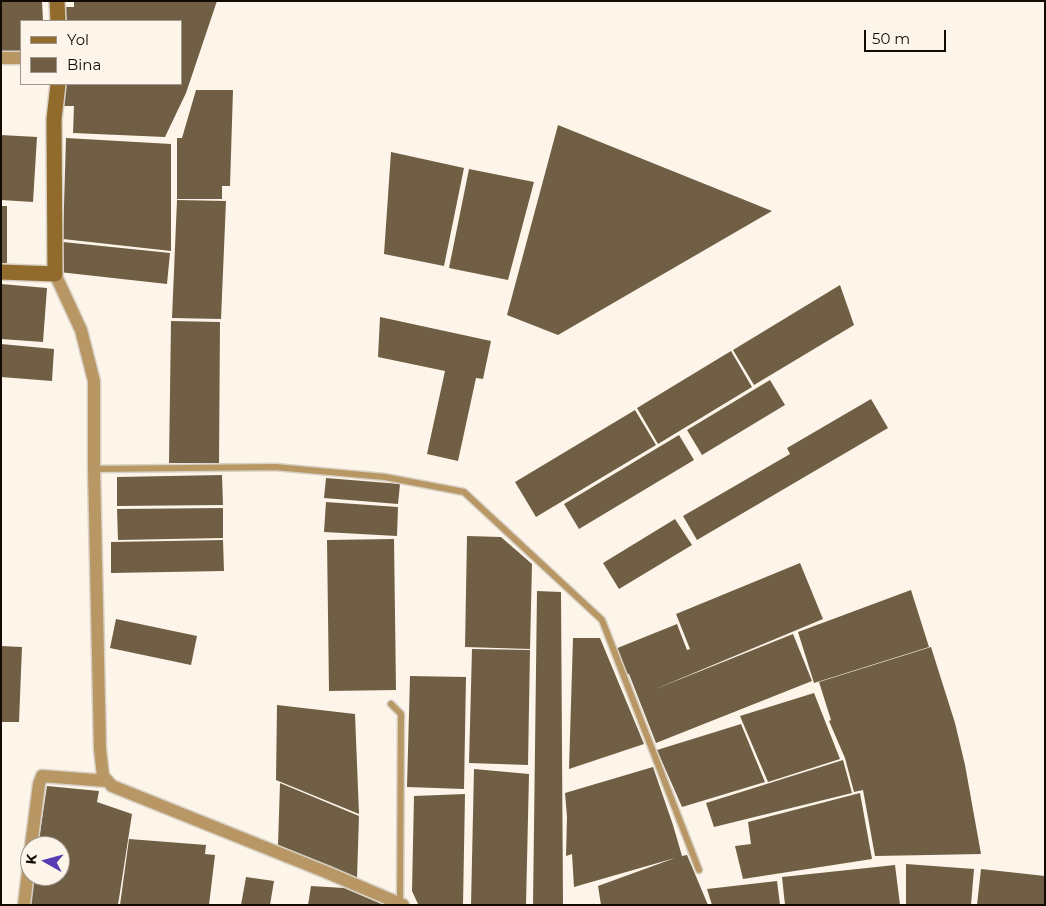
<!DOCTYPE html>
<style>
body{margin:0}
#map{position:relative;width:1046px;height:906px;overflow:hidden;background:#fdf5e9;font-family:Montserrat,sans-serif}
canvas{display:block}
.frame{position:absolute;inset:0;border:2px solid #120b03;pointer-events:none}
.legend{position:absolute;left:20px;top:20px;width:162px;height:65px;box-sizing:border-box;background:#fdf5e9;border:1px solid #9f978d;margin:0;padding:6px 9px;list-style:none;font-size:15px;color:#120b03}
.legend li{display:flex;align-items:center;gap:10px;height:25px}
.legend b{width:25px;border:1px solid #9f978d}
.north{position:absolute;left:20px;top:836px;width:50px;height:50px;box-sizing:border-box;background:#fdf5e9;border:1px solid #9f978d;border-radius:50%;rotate:277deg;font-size:14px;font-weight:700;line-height:20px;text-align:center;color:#120b03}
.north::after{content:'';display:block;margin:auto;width:18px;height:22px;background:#573bb3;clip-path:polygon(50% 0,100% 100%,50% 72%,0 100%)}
.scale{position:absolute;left:864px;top:30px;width:82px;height:22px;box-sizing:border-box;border:2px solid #120b03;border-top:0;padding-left:6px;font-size:15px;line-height:18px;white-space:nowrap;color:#120b03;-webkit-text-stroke:4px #fdf5e9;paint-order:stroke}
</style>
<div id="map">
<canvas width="1046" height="906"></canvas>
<div class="frame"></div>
<ul class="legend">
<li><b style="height:6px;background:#916b2b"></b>Yol</li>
<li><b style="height:14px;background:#705f44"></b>Bina</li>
</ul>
<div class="north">K</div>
<div class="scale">50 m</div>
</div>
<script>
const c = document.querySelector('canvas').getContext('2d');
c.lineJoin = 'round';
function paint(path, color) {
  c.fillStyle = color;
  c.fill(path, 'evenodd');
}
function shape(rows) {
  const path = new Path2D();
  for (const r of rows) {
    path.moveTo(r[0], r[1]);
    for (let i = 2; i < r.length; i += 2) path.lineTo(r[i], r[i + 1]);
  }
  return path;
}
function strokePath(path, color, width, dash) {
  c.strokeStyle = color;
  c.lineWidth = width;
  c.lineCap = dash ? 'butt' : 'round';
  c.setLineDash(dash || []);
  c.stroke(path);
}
const building = shape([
 [1,1,42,1,43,21,21,21,21,51,1,51],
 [74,1,217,1,186,93,165,137,73,133,74,106,64,106,66,84,181,84,181,21,66,21,66,7,74,7],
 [196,90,233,90,230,186,222,186,222,199,177,199,177,138,182,138],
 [558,125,772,211,558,335,507,315],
 [1,135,37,137,33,202,1,200],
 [66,138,171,144,171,251,63,239],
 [391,152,464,168,444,266,384,254],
 [469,169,534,182,508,280,449,268],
 [177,200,226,201,221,319,172,318],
 [1,206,7,206,7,263,1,263],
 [63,242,170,253,167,284,59,272],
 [1,284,47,288,43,342,1,339],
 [840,285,854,325,754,385,733,350],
 [380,317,491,341,483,379,476,378,458,461,427,454,445,371,378,357],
 [171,321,220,322,219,463,169,463],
 [1,344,54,349,52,381,1,377],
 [731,351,752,387,658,444,637,408],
 [770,380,785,405,702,455,687,430],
 [871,399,888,428,697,540,683,516,790,454,787,448],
 [635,410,656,445,536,517,515,482],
 [679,435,694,460,579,529,564,504],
 [222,475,223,505,117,506,117,477],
 [326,478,400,484,398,504,324,498],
 [326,502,398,507,397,536,324,532],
 [223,508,223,538,118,540,117,509],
 [675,519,692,545,619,589,603,563],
 [467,536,501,537,532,564,530,649,465,647],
 [394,539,396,690,329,691,327,540],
 [223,540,224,571,111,573,111,542],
 [800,563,823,619,653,690,793,634,812,681,656,743,629,674,626,675,615,649,677,624,687,650,690,649,676,614],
 [911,590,929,647,814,683,798,632],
 [537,591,561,592,563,905,533,905],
 [116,619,197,636,191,665,110,648],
 [573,638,600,638,644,744,569,769],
 [1,646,22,647,19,722,1,722],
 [931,647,955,723,965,765,981,854,875,856,863,790,854,792,845,758,829,721,831,720,819,682],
 [472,649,530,650,528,765,469,763],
 [410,676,466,677,464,789,407,787],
 [814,693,840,759,768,782,740,716],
 [277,705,355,714,359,814,276,780],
 [741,724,765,782,682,807,657,750],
 [843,760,852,793,714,827,706,803],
 [653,767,673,825,682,856,687,855,708,905,601,905,598,886,675,858,574,887,572,854,566,856,567,817,565,793],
 [474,769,529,774,526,905,471,905],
 [280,783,359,816,357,878,278,845],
 [47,786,99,791,97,802,132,814,118,905,30,905,34,876,60,876,60,846,38,846],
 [860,793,872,859,743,879,735,846,751,844,748,822],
 [465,794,463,905,418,904,412,891,414,796],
 [129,839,206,845,205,854,215,855,209,905,120,905],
 [906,864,974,869,971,905,906,905],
 [895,865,900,905,785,905,782,877],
 [981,869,1045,876,1045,905,977,905],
 [246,877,274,881,270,905,241,905],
 [777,881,780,905,712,905,707,889],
 [311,886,344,888,384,905,308,905]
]);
const lane = shape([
 [94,469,275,467,385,477,464,492,602,620,699,870],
 [391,704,401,714,400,903]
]);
const street = shape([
 [1,58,21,58],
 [55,274,81,330,94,381,94,469,100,749,103,776,112,786,326,872,403,905],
 [31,846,39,784,42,776,107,781],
 [24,905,30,855]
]);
const secondary = shape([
 [57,1,58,21],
 [1,272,55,274,54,119,58,84]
]);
paint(building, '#705f44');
strokePath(lane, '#d7d0c4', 9);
strokePath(street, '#d7d0c4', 15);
strokePath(secondary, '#d7d0c4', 18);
strokePath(lane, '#b89765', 6);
strokePath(street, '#b89765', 12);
strokePath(secondary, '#916b2b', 15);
</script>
